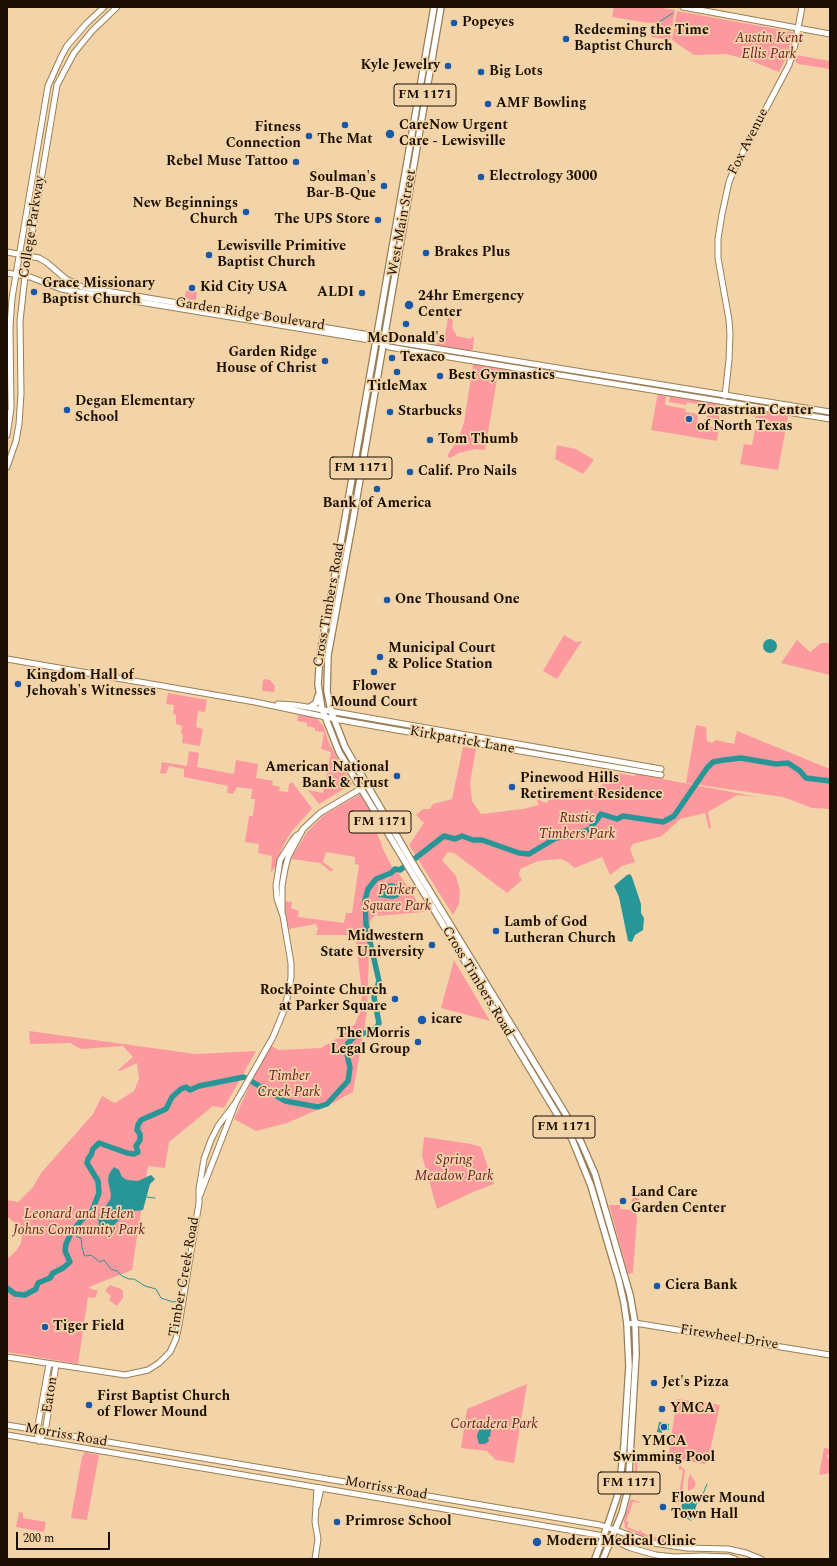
<!DOCTYPE html>
<style>
body{margin:0}
#map{position:relative;width:837px;height:1566px;overflow:hidden;background:#f2d4a8;font-family:Spectral,serif}
canvas{display:block}
.frame{position:absolute;inset:0;border:8px solid #1a0f02;pointer-events:none}
.scale{position:absolute;left:16px;top:1532px;width:94px;height:18px;box-sizing:border-box;border:2px solid #1a0f02;border-top:0;padding-left:5px;font-size:12px;line-height:14px;white-space:nowrap;color:#1a0f02;-webkit-text-stroke:3px #f2d4a8;paint-order:stroke}
</style>
<div id="map">
<canvas width="837" height="1566"></canvas>
<div class="frame"></div>
<div class="scale">200 m</div>
</div>
<script>
const c = document.querySelector('canvas').getContext('2d');
c.lineJoin = 'round';
function paint(path, color) {
  c.fillStyle = color;
  c.fill(path, 'evenodd');
}
function shape(rows) {
  const path = new Path2D();
  for (const r of rows) {
    if (r.length === 3) {
      path.moveTo(r[0] + r[2], r[1]);
      path.arc(r[0], r[1], r[2], 0, 2 * Math.PI);
      continue;
    }
    path.moveTo(r[0], r[1]);
    for (let i = 2; i < r.length; i += 2) path.lineTo(r[i], r[i + 1]);
  }
  return path;
}
function strokePath(path, color, width, dash) {
  c.strokeStyle = color;
  c.lineWidth = width;
  c.lineCap = dash ? 'butt' : 'round';
  c.setLineDash(dash || []);
  c.stroke(path);
}
function drawText(font, color, halo, rows, align = 'center') {
  c.font = font + ' Spectral,serif';
  c.lineWidth = 3.5;
  c.setLineDash([]);
  c.textBaseline = 'middle';
  c.strokeStyle = halo;
  c.fillStyle = color;
  for (const [text, x, y, turn = 0] of rows) {
    c.save();
    c.translate(x, y);
    c.rotate((+turn || 0) * Math.PI / 180);
    c.textAlign = isNaN(turn) ? turn : align;
    if (halo) c.strokeText(text, 0, 0);
    c.fillText(text, 0, 0);
    c.restore();
  }
}
const green = shape([
 [614,7,655,7,675,10,670,40,651,37,652,34,656,31,657,26,653,23,649,23,612,17],
 [677,11,793,32,788,54,779,72,749,60,726,54,694,55,672,40],
 [796,55,830,61,830,69,798,64,794,60],
 [186,291,197,292,196,300,184,299],
 [448,318,452,319,453,322,452,328,456,334,456,336,471,339,472,336,474,338,473,349,471,351,436,346,437,340,437,342,439,343,440,341,444,341],
 [475,363,541,374,542,377,541,380,498,373,485,450,475,449,459,453,450,458,447,456,459,437,464,422,473,365],
 [658,393,664,394,666,396,665,405,686,409,685,412,698,414,697,424,700,425,719,428,717,441,651,430],
 [672,395,720,403,719,421,717,423,705,421,704,419,707,419,708,410,705,409,705,406,687,402,686,405,669,402,670,396],
 [755,410,788,416,778,470,740,464,744,444,752,445,755,429,768,430,769,420,754,417],
 [557,445,576,449,594,460,583,474,555,459],
 [564,635,576,642,582,641,557,679,543,671],
 [797,640,810,652,821,643,830,643,830,675,781,663],
 [265,679,270,680,275,686,274,692,262,691,263,680],
 [168,693,207,700,205,712,198,711,196,727,203,729,200,746,182,743,183,734,181,734,182,726,176,724,176,715,173,714,174,705,166,704],
 [298,715,316,718,323,725,329,743,352,784,319,804,308,790,323,793,331,752,321,749,324,732,315,731,315,728,307,726,307,723,297,721],
 [696,725,706,727,707,741,712,743,716,740,734,744,737,731,830,769,830,809,812,808,783,797,686,783],
 [463,747,476,749,470,783,472,801,481,814,523,809,539,805,536,799,546,803,557,792,568,790,583,789,593,793,608,780,605,778,618,773,634,776,636,774,758,797,737,795,708,812,711,828,709,829,705,813,680,819,662,836,633,844,630,849,635,862,622,866,610,875,602,857,574,868,569,863,561,859,538,861,520,869,519,875,522,880,507,893,454,853,448,852,442,860,456,876,460,891,459,904,453,915,409,845,424,823,416,815,423,809,430,809,433,804,452,799],
 [189,751,199,753,197,767,234,774,236,760,258,764,256,778,273,781,272,785,280,787,279,791,288,792,289,784,292,782,312,808,310,811,291,832,281,850,279,861,271,873,272,856,258,853,259,844,245,842,249,816,253,816,255,799,251,799,252,789,237,787,233,794,227,793,228,786,184,777,184,769,169,766,166,774,160,773,162,762,187,766],
 [360,794,369,809,383,849,393,869,385,881,378,910,386,881,396,869,424,912,377,916,378,912,370,921,367,1012,353,1092,329,1105,287,1123,256,1131,234,1119,269,1045,279,1050,321,1048,344,1034,355,1024,360,1011,362,994,355,932,350,932,347,935,316,935,318,929,316,924,289,929,283,901,292,902,291,908,299,911,298,917,344,923,346,913,352,913,359,865,355,864,355,857,326,852,323,862,334,870,330,871,320,863,291,859,307,832,324,815],
 [454,960,490,1021,441,1008],
 [29,1031,196,1054,256,1051,224,1108,213,1106,169,1142,165,1168,148,1166,132,1270,89,1287,89,1288,98,1291,95,1298,88,1297,78,1364,7,1352,7,1259,16,1251,21,1243,22,1236,20,1228,7,1216,7,1200,18,1202,33,1187,41,1173,93,1114,102,1096,115,1103,134,1091,139,1079,137,1063,120,1071,118,1070,133,1057,123,1046,81,1049,70,1043,30,1044],
 [424,1137,471,1144,481,1147,494,1184,473,1192,437,1209,422,1156],
 [635,1197,639,1199,640,1207,636,1212,637,1218,633,1273,628,1274,609,1205,620,1205,620,1209,630,1210,632,1199],
 [110,1285,121,1289,123,1291,123,1298,117,1306,109,1300,111,1296,105,1291],
 [527,1384,514,1463,496,1460,487,1451,461,1448,467,1409],
 [677,1399,720,1405,708,1461,705,1464,668,1458],
 [824,1448,830,1449,830,1454,827,1455,830,1463,830,1473,819,1475],
 [85,1452,99,1455,87,1520,71,1518,82,1457],
 [636,1456,641,1457,641,1459,638,1459,637,1472,640,1473,640,1474,637,1474,635,1486,644,1488,644,1490,634,1489,633,1486],
 [679,1465,685,1470,683,1485,683,1492,686,1497,679,1501,678,1506,678,1499,675,1498,680,1498,680,1488,683,1470,679,1469],
 [690,1474,696,1483,694,1488,688,1491,688,1480],
 [631,1499,642,1503,633,1502,626,1521,629,1522,627,1527,639,1532,640,1529,641,1532,652,1537,654,1534,654,1537,666,1539,668,1537,668,1540,680,1541,682,1538,684,1541,683,1545,645,1537,625,1528,624,1520],
 [19,1512,23,1513,23,1518,46,1522,44,1532,16,1527]
]);
const water = shape([
 [770,646,7],
 [630,874,632,877,641,904,641,913,644,918,643,930,635,935,632,942,628,941,619,897,614,886,627,875],
 [392,883,397,885,403,893,397,898,392,899,378,897,381,889,386,884],
 [114,1167,119,1170,122,1177,127,1180,138,1181,151,1175,155,1179,150,1184,143,1210,127,1212,110,1229,106,1231,102,1229,99,1226,98,1217,110,1200,111,1195,108,1180,109,1174],
 [659,1422,669,1424,669,1430,662,1429,662,1433,657,1432],
 [486,1425,491,1429,490,1437,488,1437,489,1441,485,1444,479,1444,477,1437,477,1435,480,1428],
 [689,1498,694,1498,697,1499,698,1501,691,1521,686,1518,681,1507,683,1502]
]);
const stream = shape([
 [656,24,673,13],
 [147,1197,155,1198],
 [72,1231,77,1237,81,1238,82,1247,84,1255,86,1256,91,1255,100,1262,104,1260,111,1269,117,1271,122,1276,129,1279,134,1279,145,1286,156,1289,161,1298,173,1302,177,1301],
 [696,1500,703,1494,707,1484]
]);
const river = shape([
 [7,1288,15,1294,25,1295,36,1289,38,1283,50,1278,53,1273,63,1268,70,1262,65,1251,66,1244,72,1231,87,1214,92,1211,99,1193,98,1181,87,1163,88,1159,91,1155,93,1149,99,1143,127,1153,134,1154,138,1152,136,1146,140,1140,140,1134,137,1130,138,1125,141,1120,166,1109,172,1097,181,1089,186,1087,190,1090,199,1086,244,1077,285,1101,318,1107,327,1104,348,1081,350,1068,346,1050,348,1043,356,1035,371,1032,377,1027,379,1023,374,997,379,981,366,924,365,900,368,889,376,879,391,873,395,869,400,870,444,836,455,839,462,836,473,840,482,840,519,853,529,854,556,838,570,836,590,829,601,814,617,819,623,816,663,822,674,816,707,768,713,762,724,760,741,758,776,764,788,763,800,771,806,778,830,781]
]);
const secondary = shape([
 [683,7,830,34],
 [7,252,39,258,46,262,66,279,82,287,370,335,397,342,830,412],
 [7,273,30,277,61,289,73,291,376,341,389,347,418,352,830,419],
 [725,396,729,360,730,334,729,320,718,258,718,239,722,214,729,182,734,169,789,65,795,44,802,7],
 [7,435,11,409,10,327,12,298,48,86,61,57,67,46,86,24,104,7],
 [7,467,16,441,19,424,21,394,20,321,25,276,55,97,57,85,74,53,92,31,117,7],
 [7,659,255,702,340,720,391,729,661,775],
 [278,704,295,705,661,769],
 [282,911,282,886,285,869,288,857,303,829,320,813,367,785],
 [200,1195,236,1102,273,1037,285,1008,291,978,291,963,283,916,277,899,276,886,280,860,292,841,296,836,301,833],
 [627,1324,635,1323,830,1355],
 [7,1357,125,1375,148,1370,159,1363,170,1352,176,1339,179,1325,199,1203,199,1189,204,1159,211,1140,218,1126,236,1102],
 [7,1425,600,1525,653,1543,687,1548,728,1549,746,1553,761,1559],
 [7,1435,604,1536,631,1548,656,1555,674,1557,703,1556,729,1557,735,1559],
 [39,1441,45,1432,56,1365],
 [39,1441,37,1431,49,1364],
 [317,1506,321,1488],
 [315,1559,318,1539,315,1522,317,1488]
]);
const primary = shape([
 [434,7,339,553,320,654,318,684,322,709,339,752,572,1139,591,1186,619,1281,624,1303,627,1324,629,1366,624,1445,620,1482,617,1497,608,1524,595,1559],
 [441,7,353,520,328,655,327,691,331,711,345,747,412,862,565,1113,581,1142,595,1174,630,1295,635,1323,636,1354,628,1490,622,1513,603,1559],
 [310,707,316,703,318,696]
]);
const markers = [
 [454,23,4,"#1758a9"],
 [566,39,4,"#1758a9"],
 [448,66,4,"#1758a9"],
 [481,72,4,"#1758a9"],
 [488,104,4,"#1758a9"],
 [345,125,4,"#1758a9"],
 [390,134,5,"#1758a9"],
 [309,136,4,"#1758a9"],
 [296,162,4,"#1758a9"],
 [481,177,4,"#1758a9"],
 [384,186,4,"#1758a9"],
 [246,212,4,"#1758a9"],
 [378,220,4,"#1758a9"],
 [426,253,4,"#1758a9"],
 [209,255,4,"#1758a9"],
 [192,288,4,"#1758a9"],
 [34,292,4,"#1758a9"],
 [362,293,4,"#1758a9"],
 [409,305,5,"#1758a9"],
 [406,324,4,"#1758a9"],
 [392,358,4,"#1758a9"],
 [325,361,4,"#1758a9"],
 [397,372,4,"#1758a9"],
 [440,376,4,"#1758a9"],
 [67,410,4,"#1758a9"],
 [390,412,4,"#1758a9"],
 [689,419,4,"#1758a9"],
 [430,440,4,"#1758a9"],
 [410,472,4,"#1758a9"],
 [377,489,4,"#1758a9"],
 [387,600,4,"#1758a9"],
 [380,657,4,"#1758a9"],
 [374,672,4,"#1758a9"],
 [18,684,4,"#1758a9"],
 [397,776,4,"#1758a9"],
 [512,787,4,"#1758a9"],
 [496,931,4,"#1758a9"],
 [432,945,4,"#1758a9"],
 [395,999,4,"#1758a9"],
 [422,1020,5,"#1758a9"],
 [418,1042,4,"#1758a9"],
 [623,1201,4,"#1758a9"],
 [657,1286,4,"#1758a9"],
 [45,1327,4,"#1758a9"],
 [654,1383,4,"#1758a9"],
 [89,1405,4,"#1758a9"],
 [662,1409,4,"#1758a9"],
 [664,1427,4,"#1758a9"],
 [663,1507,4,"#1758a9"],
 [337,1522,4,"#1758a9"],
 [537,1542,5,"#1758a9"]
];
const shields = [
 [425,95,62],
 [361,468,62],
 [380,822,62],
 [564,1127,62],
 [629,1483,62]
];
const shieldNames = [
 ["FM 1171",425,95],
 ["FM 1171",361,468],
 ["FM 1171",380,822],
 ["FM 1171",564,1127],
 ["FM 1171",629,1483]
];
const poiNames = [
 ["Popeyes",462,23],
 ["Redeeming the Time",574,31],
 ["Baptist Church",574,47],
 ["Kyle Jewelry",440,66,"right"],
 ["Big Lots",489,72],
 ["AMF Bowling",496,104],
 ["CareNow Urgent",399,126],
 ["Care - Lewisville",399,142],
 ["Fitness",301,128,"right"],
 ["Connection",301,144,"right"],
 ["The Mat",345,140,"center"],
 ["Rebel Muse Tattoo",288,162,"right"],
 ["Electrology 3000",489,177],
 ["Soulman's",376,178,"right"],
 ["Bar-B-Que",376,194,"right"],
 ["New Beginnings",238,204,"right"],
 ["Church",238,220,"right"],
 ["The UPS Store",370,220,"right"],
 ["Lewisville Primitive",217,247],
 ["Baptist Church",217,263],
 ["Brakes Plus",434,253],
 ["Grace Missionary",42,284],
 ["Baptist Church",42,300],
 ["Kid City USA",200,288],
 ["ALDI",354,293,"right"],
 ["24hr Emergency",418,297],
 ["Center",418,313],
 ["McDonald's",406,339,"center"],
 ["Garden Ridge",317,353,"right"],
 ["House of Christ",317,369,"right"],
 ["Texaco",400,358],
 ["Best Gymnastics",448,376],
 ["TitleMax",397,387,"center"],
 ["Degan Elementary",75,402],
 ["School",75,418],
 ["Zorastrian Center",697,411],
 ["of North Texas",697,427],
 ["Starbucks",398,412],
 ["Tom Thumb",438,440],
 ["Calif. Pro Nails",418,472],
 ["Bank of America",377,504,"center"],
 ["One Thousand One",395,600],
 ["Municipal Court",388,649],
 ["& Police Station",388,665],
 ["Kingdom Hall of",26,676],
 ["Jehovah's Witnesses",26,692],
 ["Flower",374,687,"center"],
 ["Mound Court",374,703,"center"],
 ["American National",389,768,"right"],
 ["Bank & Trust",389,784,"right"],
 ["Pinewood Hills",520,779],
 ["Retirement Residence",520,795],
 ["Lamb of God",504,923],
 ["Lutheran Church",504,939],
 ["Midwestern",424,937,"right"],
 ["State University",424,953,"right"],
 ["RockPointe Church",387,991,"right"],
 ["at Parker Square",387,1007,"right"],
 ["icare",431,1020],
 ["The Morris",410,1034,"right"],
 ["Legal Group",410,1050,"right"],
 ["Land Care",631,1193],
 ["Garden Center",631,1209],
 ["Ciera Bank",665,1286],
 ["Tiger Field",53,1327],
 ["Jet's Pizza",662,1383],
 ["First Baptist Church",97,1397],
 ["of Flower Mound",97,1413],
 ["YMCA",670,1409],
 ["YMCA",664,1442,"center"],
 ["Swimming Pool",664,1458,"center"],
 ["Flower Mound",671,1499],
 ["Town Hall",671,1515],
 ["Primrose School",345,1522],
 ["Modern Medical Clinic",546,1542]
];
const parkNames = [
 ["Austin Kent",769,39],
 ["Ellis Park",769,55],
 ["Rustic",577,819],
 ["Timbers Park",577,835],
 ["Parker",397,891],
 ["Square Park",397,907],
 ["Timber",289,1077],
 ["Creek Park",289,1093],
 ["Spring",454,1161],
 ["Meadow Park",454,1177],
 ["Leonard and Helen",79,1215],
 ["Johns Community Park",79,1231],
 ["Cortadera Park",494,1425]
];
const streetNames = [
 ["Fox Avenue",749,142,-63],
 ["West Main Street",403,223,-80],
 ["College Parkway",33,227,-81],
 ["Garden Ridge Boulevard",250,315,9],
 ["Cross Timbers Road",330,605,-80],
 ["Kirkpatrick Lane",462,741,10],
 ["Cross Timbers Road",477,982,59],
 ["Timber Creek Road",185,1277,-80],
 ["Firewheel Drive",729,1338,9],
 ["Eaton",51,1395,-81],
 ["Morriss Road",66,1436,10],
 ["Morriss Road",386,1489,10]
];
paint(green, '#fc999f');
paint(water, '#289596');
strokePath(stream, '#289596', 1);
strokePath(river, '#289596', 5.5);
strokePath(secondary, '#9a7e55', 7);
strokePath(primary, '#9a7e55', 8);
strokePath(secondary, '#fff', 5);
strokePath(primary, '#fff', 5.5);
for (const [x, y, r, color] of markers) {
  const dot = new Path2D();
  dot.arc(x, y, r, 0, 2 * Math.PI);
  c.fillStyle = color;
  c.fill(dot);
  strokePath(dot, '#f2d4a8', 1.5);
}
for (const [x, y, w] of shields) {
  const box = new Path2D();
  box.roundRect(x - w / 2, y - 11, w, 22, 3);
  c.fillStyle = '#f2d4a8';
  c.fill(box);
  strokePath(box, '#1a0f02', 1);
}
drawText('bold 13px', '#1a0f02', null, shieldNames);
drawText('bold 14px', '#1a0f02', '#f2d4a8', poiNames, 'left');
drawText('italic 14px', '#691926', '#f2d4a8', parkNames);
drawText('14px', '#1a0f02', '#f2d4a8', streetNames);
</script>
